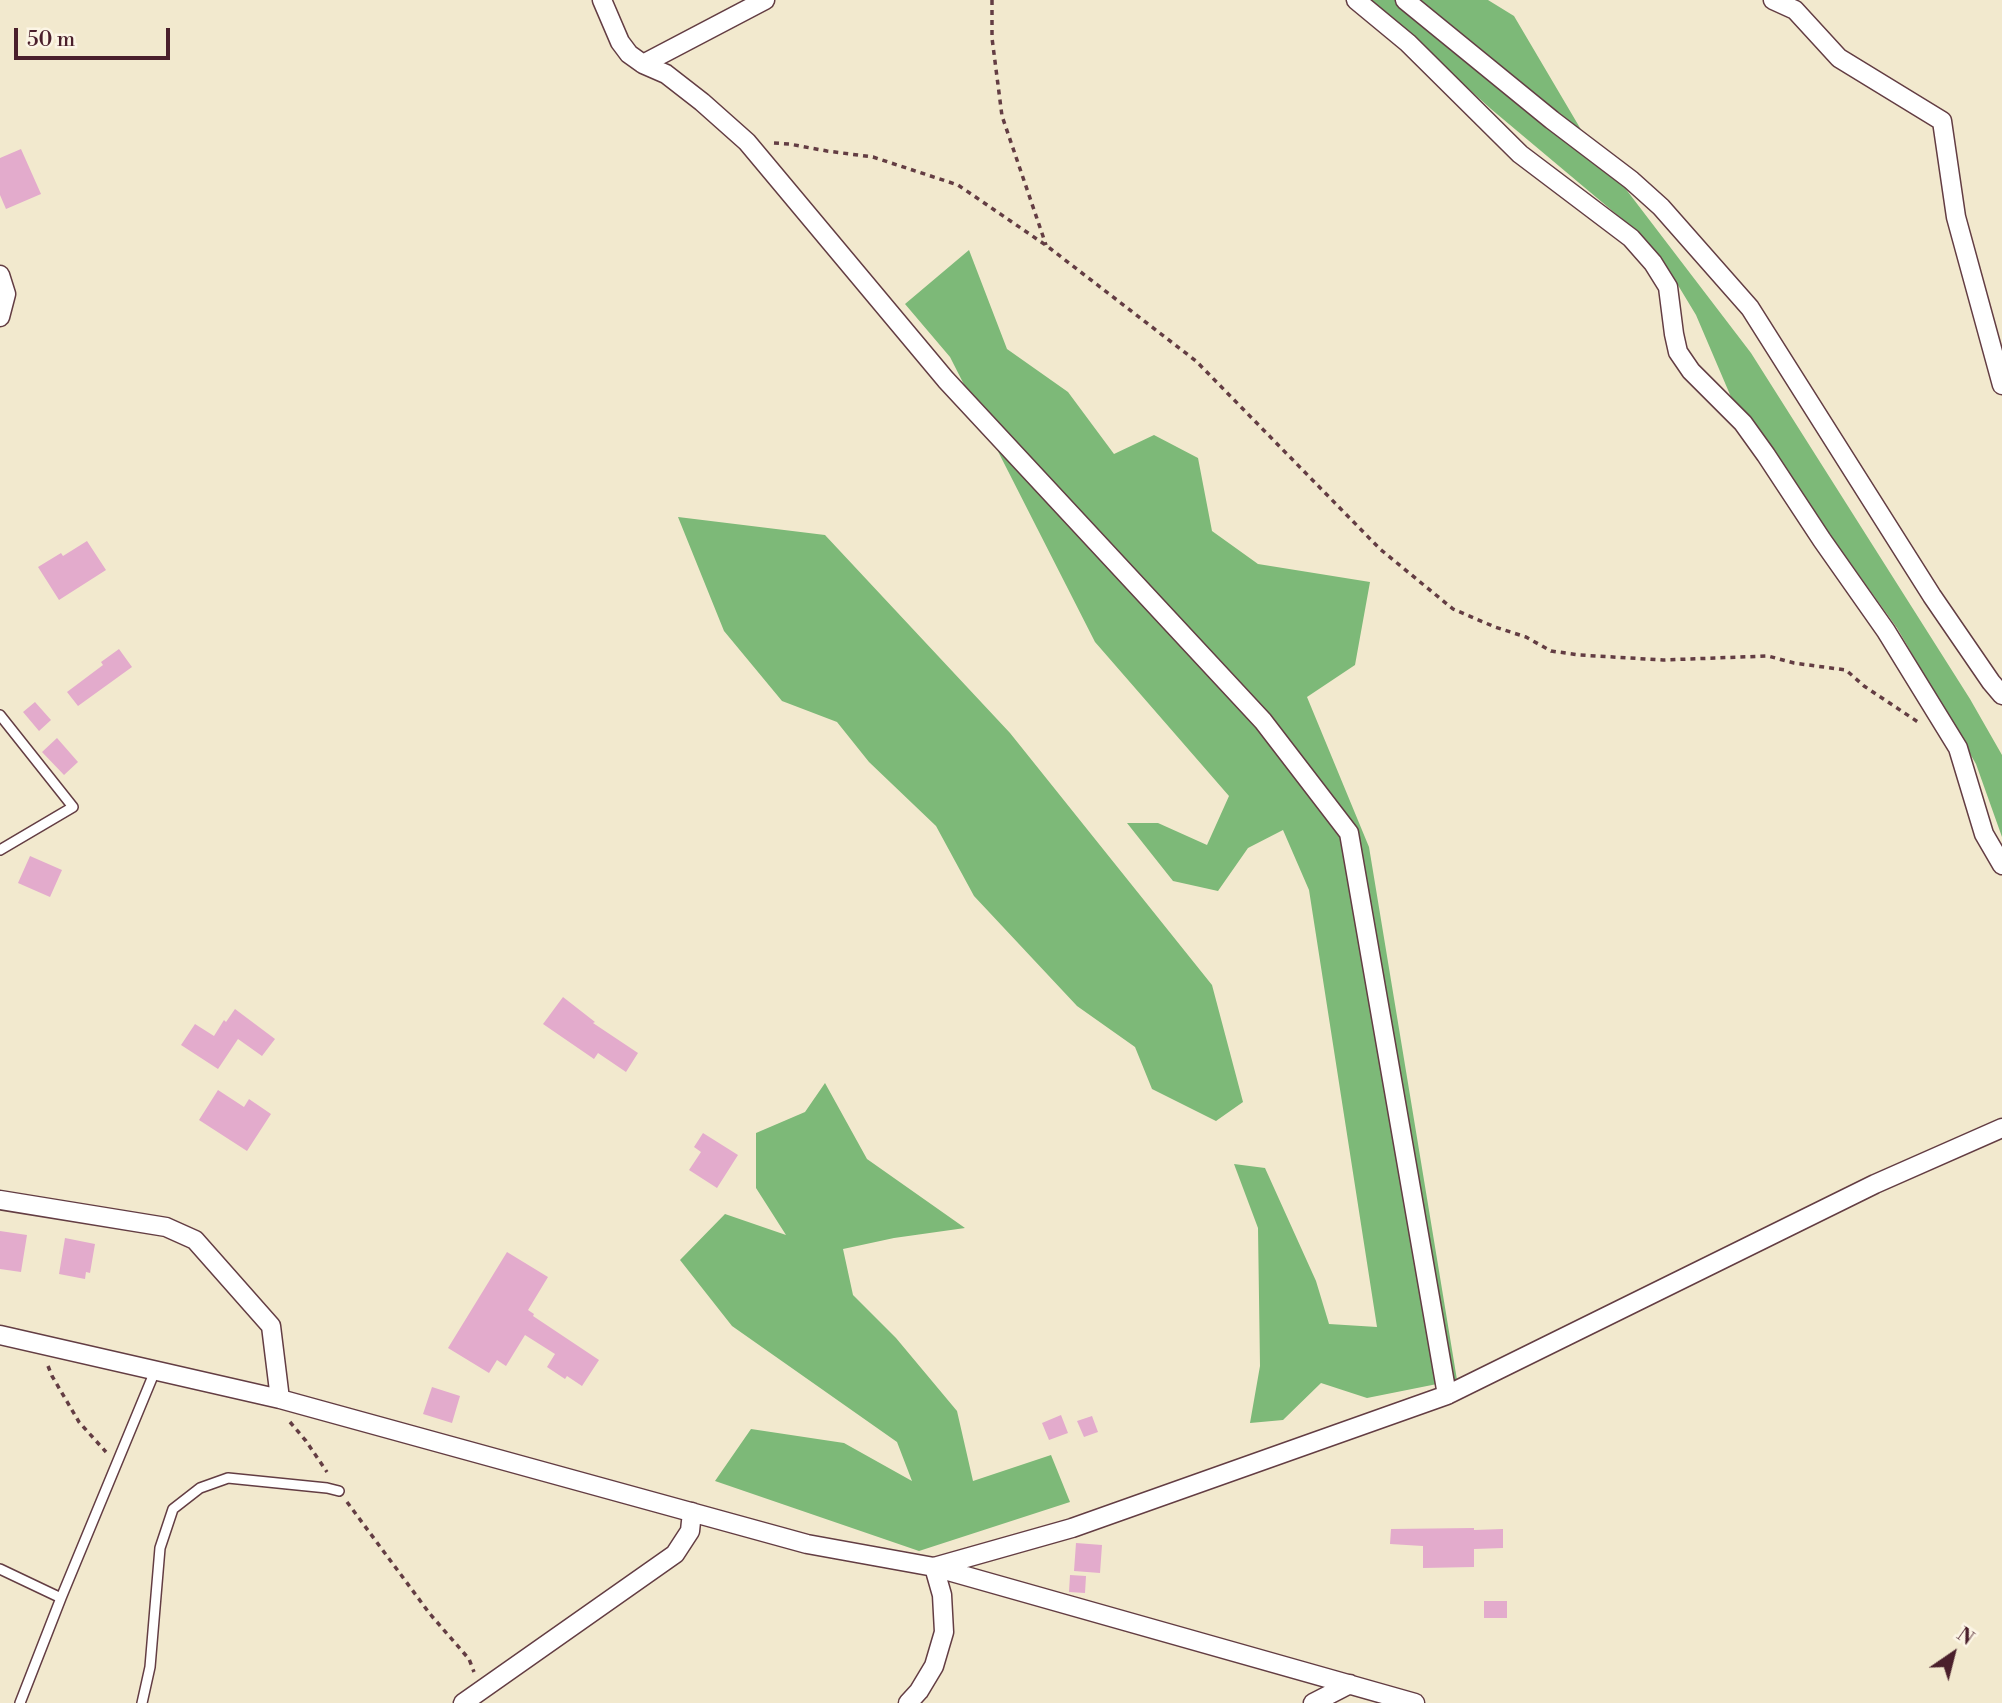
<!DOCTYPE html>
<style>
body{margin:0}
#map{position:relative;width:2002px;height:1703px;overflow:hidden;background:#f2e9ce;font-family:"Libre Bodoni",serif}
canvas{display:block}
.north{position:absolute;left:1918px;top:1619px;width:70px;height:70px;-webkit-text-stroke:5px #fcf5e5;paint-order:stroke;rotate:35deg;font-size:19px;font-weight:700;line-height:28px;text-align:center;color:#4a1f2b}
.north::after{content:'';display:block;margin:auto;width:24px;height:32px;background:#4a1f2b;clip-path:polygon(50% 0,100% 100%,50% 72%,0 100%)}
.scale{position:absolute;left:14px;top:28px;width:156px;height:32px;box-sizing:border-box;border:4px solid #4a1f2b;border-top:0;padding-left:9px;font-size:21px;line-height:24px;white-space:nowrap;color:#4a1f2b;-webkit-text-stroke:5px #fcf5e5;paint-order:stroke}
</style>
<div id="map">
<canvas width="2002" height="1703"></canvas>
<div class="north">N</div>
<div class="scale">50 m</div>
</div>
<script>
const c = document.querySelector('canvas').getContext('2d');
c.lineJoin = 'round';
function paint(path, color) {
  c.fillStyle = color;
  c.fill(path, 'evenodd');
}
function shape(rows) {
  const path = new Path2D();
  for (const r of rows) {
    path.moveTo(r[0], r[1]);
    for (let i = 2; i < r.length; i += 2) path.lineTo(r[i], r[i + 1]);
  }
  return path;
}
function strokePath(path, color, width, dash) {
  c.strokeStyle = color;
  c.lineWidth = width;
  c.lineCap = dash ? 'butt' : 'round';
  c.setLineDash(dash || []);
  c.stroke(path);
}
const forest = shape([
 [1370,0,1488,0,1514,16,1583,133,1751,353,1970,699,2002,755,2002,837,1976,764,1897,628,1731,397,1696,315,1667,267,1634,229,1491,109],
 [969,250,1007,349,1068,392,1114,454,1154,435,1198,458,1212,531,1258,564,1370,582,1355,665,1307,697,1369,847,1457,1380,1367,1398,1321,1383,1283,1420,1250,1423,1260,1366,1258,1228,1234,1164,1265,1168,1316,1281,1329,1324,1377,1327,1309,890,1283,830,1248,848,1218,891,1173,881,1127,823,1158,823,1207,845,1229,796,1095,642,950,357,905,304],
 [678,517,825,535,1010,733,1212,985,1243,1102,1216,1121,1152,1089,1135,1047,1077,1006,974,896,936,826,869,762,837,722,782,701,724,631],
 [825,1083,867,1159,965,1228,894,1238,843,1249,853,1295,896,1338,957,1411,973,1481,1051,1455,1070,1502,919,1551,715,1481,751,1429,844,1443,912,1481,897,1442,732,1326,680,1260,725,1214,786,1235,756,1188,756,1133,805,1112]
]);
const building = shape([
 [21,149,41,194,6,209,0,195,0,158],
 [87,541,106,570,59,600,38,567,61,553,63,556],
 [119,649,132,667,78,706,67,692,103,665,101,662],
 [35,702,51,720,39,731,23,712],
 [57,738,78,762,64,775,42,752],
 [30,856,62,870,50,897,18,883],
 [563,997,595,1022,593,1023,638,1053,626,1072,598,1053,594,1059,543,1024],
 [235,1009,275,1039,262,1056,238,1039,218,1069,181,1045,195,1024,214,1036,224,1020,226,1022],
 [218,1090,244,1107,249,1099,271,1114,247,1151,199,1120],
 [703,1133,738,1155,717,1188,689,1170,701,1152,694,1147],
 [0,1231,27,1235,21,1272,0,1269],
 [65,1238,95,1244,90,1273,86,1272,85,1279,59,1274],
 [507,1252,548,1277,528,1310,534,1314,533,1316,599,1360,582,1386,567,1376,565,1379,547,1367,555,1354,525,1335,506,1366,497,1360,489,1373,448,1348],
 [432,1387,460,1396,452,1423,423,1414],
 [1061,1415,1068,1433,1049,1440,1042,1423],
 [1092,1416,1098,1432,1084,1437,1077,1421],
 [1474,1528,1474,1530,1503,1529,1503,1548,1474,1549,1474,1567,1423,1568,1423,1546,1390,1544,1391,1529],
 [1076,1543,1102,1545,1100,1573,1074,1571],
 [1070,1575,1086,1576,1085,1593,1069,1592],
 [1484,1601,1507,1601,1507,1618,1484,1618]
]);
const path = shape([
 [992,0,992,38,1002,116,1046,245],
 [774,143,789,144,827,151,873,157,958,185,1047,246,1196,361,1380,549,1453,609,1495,627,1526,637,1551,651,1580,655,1663,660,1768,656,1794,663,1846,670,1864,686,1918,722],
 [48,1366,52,1376,79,1422,106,1452],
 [290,1422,306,1441,327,1472],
 [347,1502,430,1614,469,1659,474,1672]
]);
const lane = shape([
 [0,715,73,807,0,850],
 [0,1569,61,1598,155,1371],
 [20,1703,61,1598],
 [142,1703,150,1667,160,1548,173,1509,200,1488,228,1478,327,1488,339,1491]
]);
const street = shape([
 [602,0,620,42,629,54,643,64,666,74,702,102,747,142,946,380,1263,721,1349,833,1447,1395],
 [1356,0,1408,43,1520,154,1631,238,1653,263,1668,287,1674,334,1678,352,1691,371,1743,423,1766,455,1822,540,1886,631,1958,748,1984,834,2002,865],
 [1405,0,1552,120,1631,180,1661,207,1750,308,1932,596,1991,682,2002,695],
 [1773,0,1795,10,1839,58,1942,121,1956,217,2002,385],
 [643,64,765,0],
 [0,275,6,294,0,317],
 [0,1200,166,1227,195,1240,271,1326,280,1399],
 [0,1335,280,1399,807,1544,934,1567,1072,1528,1447,1395,1875,1184,2002,1128],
 [463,1703,675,1554,690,1531,692,1512],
 [908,1703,919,1691,934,1666,944,1632,942,1595,934,1567,1415,1703],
 [1313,1703,1350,1684]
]);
paint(forest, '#7db978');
paint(building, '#e3abcc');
strokePath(lane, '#633d43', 12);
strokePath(street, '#633d43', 21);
strokePath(path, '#633d43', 3.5, [5, 5]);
strokePath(lane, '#fff', 9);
strokePath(street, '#fff', 18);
</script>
